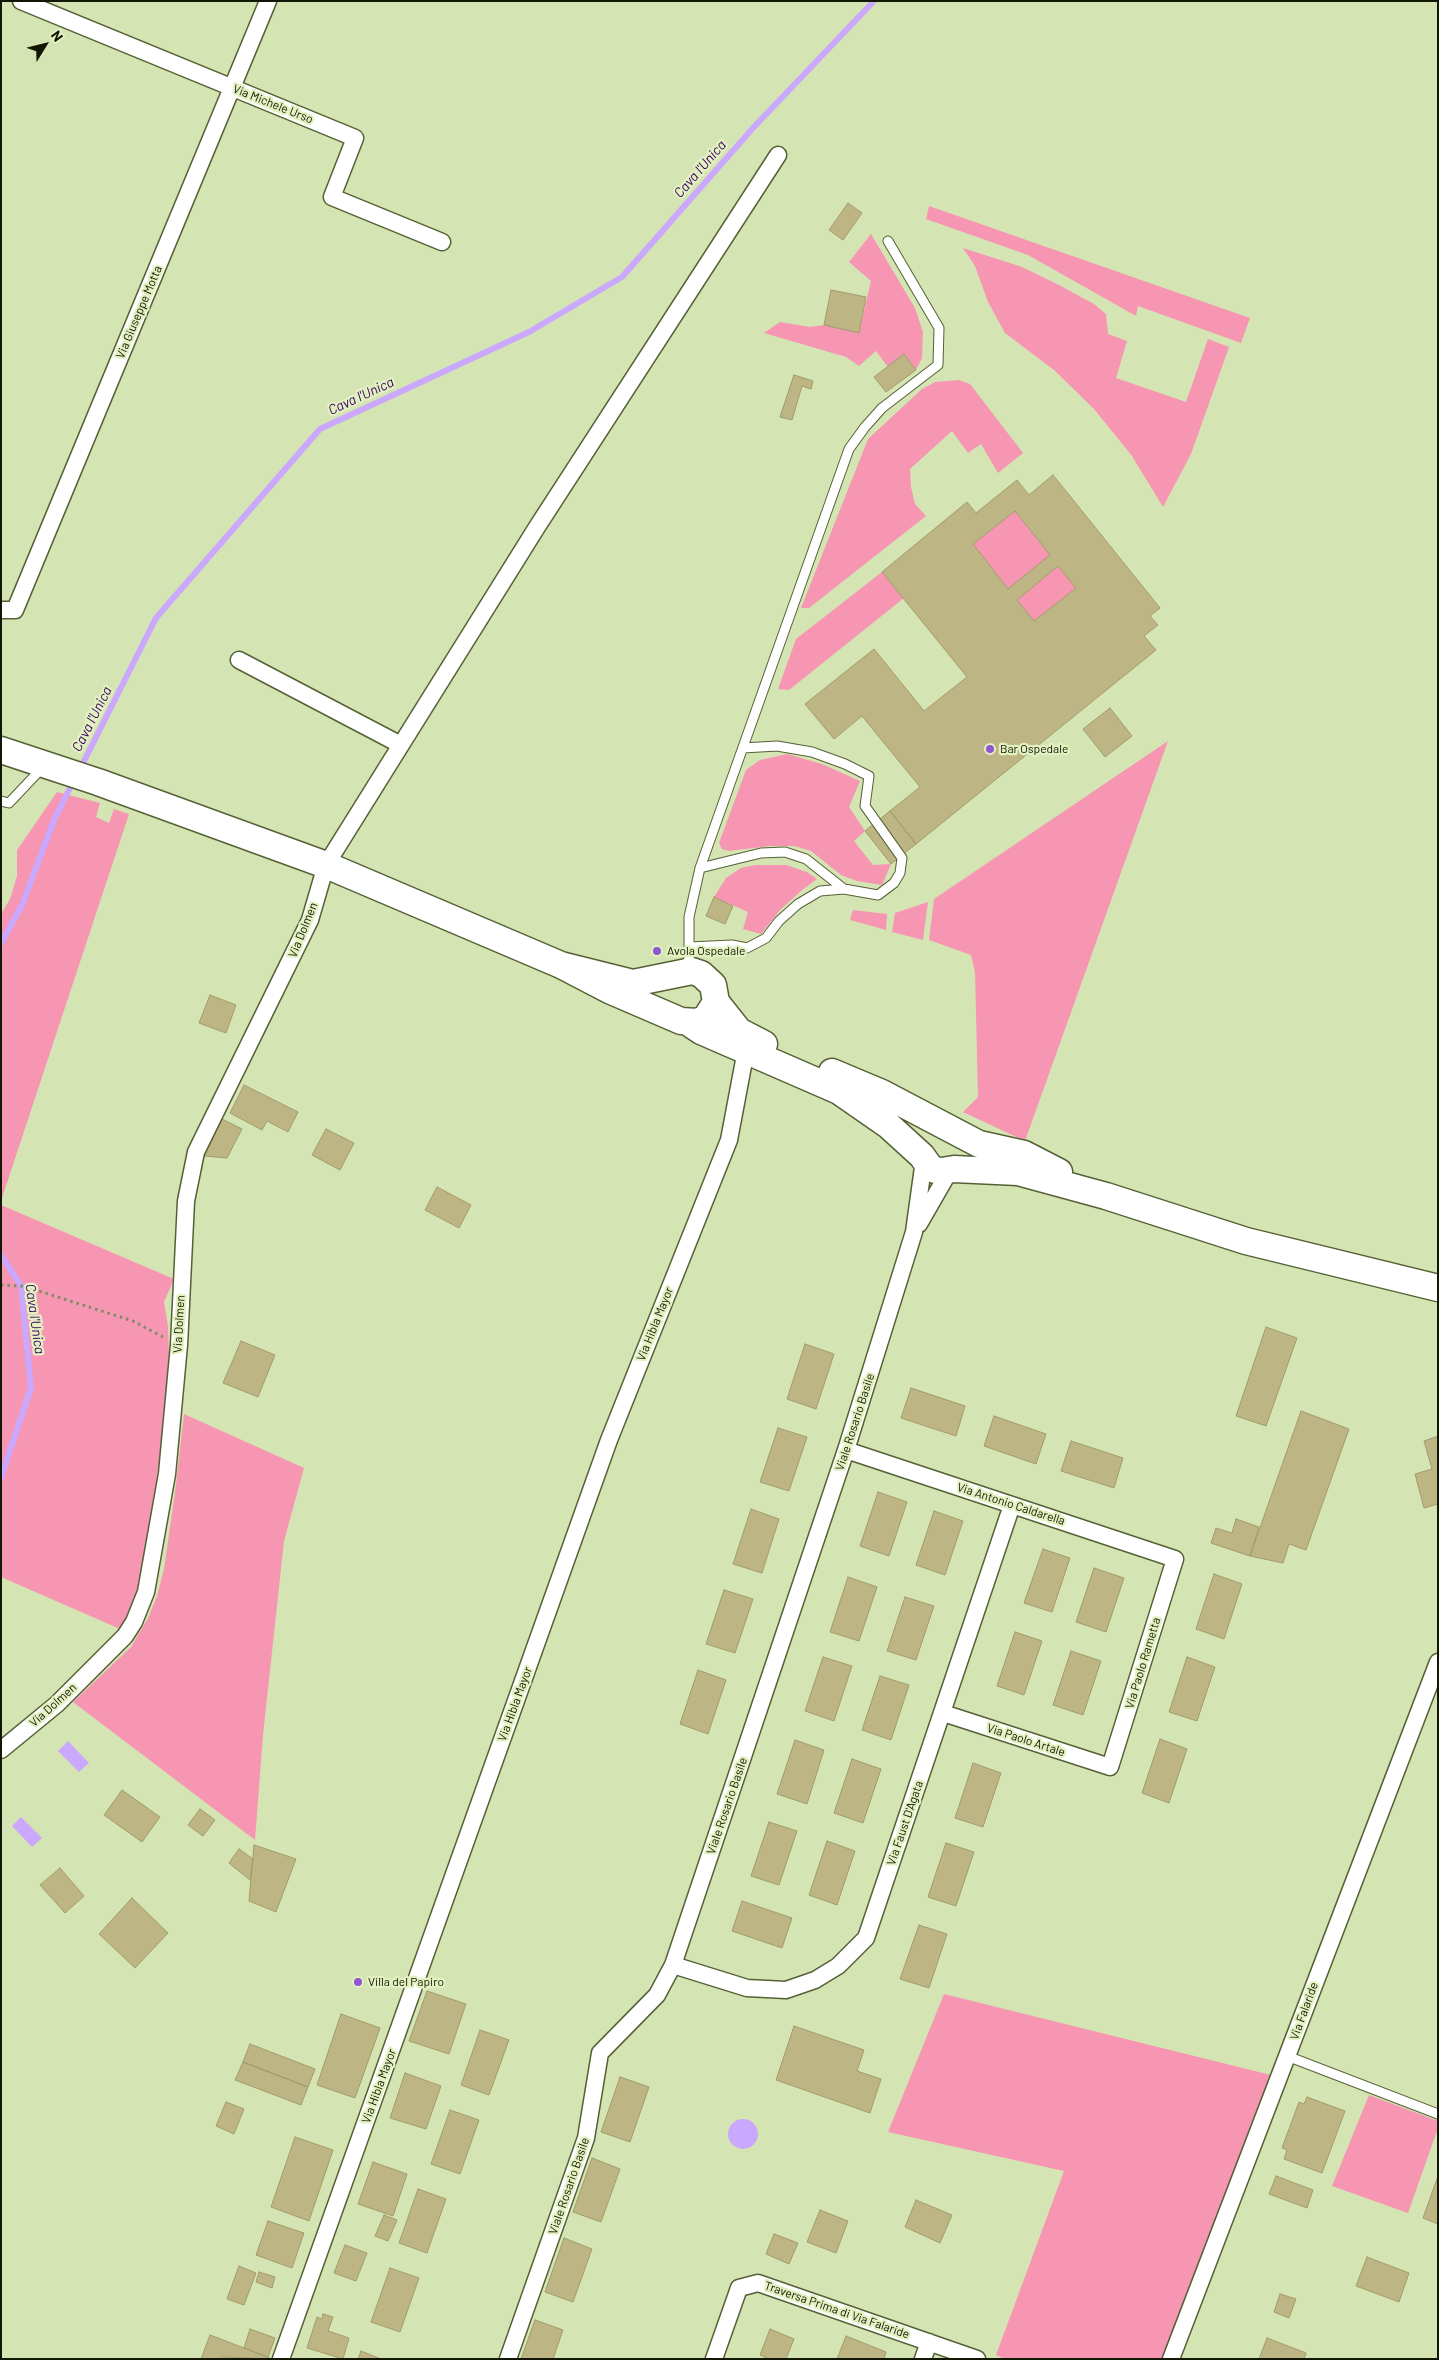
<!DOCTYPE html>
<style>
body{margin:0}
#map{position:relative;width:1439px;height:2360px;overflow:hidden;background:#d5e4b3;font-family:Barlow,sans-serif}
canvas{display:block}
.frame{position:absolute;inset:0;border:2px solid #121705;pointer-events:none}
.north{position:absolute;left:20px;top:20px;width:50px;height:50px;-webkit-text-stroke:4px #e3f1c0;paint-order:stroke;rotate:54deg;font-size:14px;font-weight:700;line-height:20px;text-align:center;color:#121705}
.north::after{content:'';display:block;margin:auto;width:18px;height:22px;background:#121705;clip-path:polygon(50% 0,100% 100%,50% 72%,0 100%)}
</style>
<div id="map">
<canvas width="1439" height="2360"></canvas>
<div class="frame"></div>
<div class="north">N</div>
</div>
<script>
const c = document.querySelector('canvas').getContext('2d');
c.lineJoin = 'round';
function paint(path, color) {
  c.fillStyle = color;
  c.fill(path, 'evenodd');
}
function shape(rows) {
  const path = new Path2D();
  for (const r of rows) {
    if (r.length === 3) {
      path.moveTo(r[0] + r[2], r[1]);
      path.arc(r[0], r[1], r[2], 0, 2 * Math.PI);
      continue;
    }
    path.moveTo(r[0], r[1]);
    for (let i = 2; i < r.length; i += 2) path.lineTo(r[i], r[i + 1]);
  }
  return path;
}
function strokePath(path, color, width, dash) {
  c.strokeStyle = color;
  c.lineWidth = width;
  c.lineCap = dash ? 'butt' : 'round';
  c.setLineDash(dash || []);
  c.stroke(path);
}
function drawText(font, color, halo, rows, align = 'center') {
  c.font = font + ' Barlow,sans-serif';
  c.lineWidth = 4.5;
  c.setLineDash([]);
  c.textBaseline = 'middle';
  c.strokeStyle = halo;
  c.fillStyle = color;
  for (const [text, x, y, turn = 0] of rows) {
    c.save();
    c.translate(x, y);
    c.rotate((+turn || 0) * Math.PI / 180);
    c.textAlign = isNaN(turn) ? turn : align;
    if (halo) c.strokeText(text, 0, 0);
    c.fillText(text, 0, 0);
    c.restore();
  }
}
const green = shape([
 [929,206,1250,318,1241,343,1138,306,1136,316,1028,255,926,219],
 [871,234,915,308,923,332,922,358,916,370,904,354,888,367,876,351,859,366,846,357,764,333,780,322,810,327,824,325,859,332,871,281,849,262],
 [963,248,1022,267,1059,285,1094,304,1106,314,1108,334,1127,341,1116,378,1186,402,1208,339,1229,347,1191,454,1163,507,1132,456,1094,409,1054,370,1005,333,988,302,975,266],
 [959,380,970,384,1023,453,998,473,981,444,968,453,952,431,910,469,911,487,915,504,926,516,809,608,801,608,868,439,922,389,935,382],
 [1015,511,1050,555,1008,589,973,544],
 [1058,566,1076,588,1034,621,1017,600],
 [882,572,904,598,789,690,778,689,796,639],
 [1168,741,1025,1141,963,1112,978,1097,975,972,971,955,929,940,934,899],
 [787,754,822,764,860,781,849,807,865,831,854,841,873,865,891,864,882,885,857,881,841,875,811,851,794,846,770,846,729,851,722,849,719,843,746,770,760,760],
 [57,792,100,803,96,817,109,823,114,809,129,814,1,1201,1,914,10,899,17,876,17,850],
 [755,865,786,865,807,872,817,879,801,891,781,909,761,934,743,929,748,912,714,897,726,878,741,868],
 [928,902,923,940,892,932,895,913],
 [853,910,887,914,886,930,850,920],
 [1,1205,174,1279,164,1302,168,1326,169,1355,165,1414,148,1548,134,1610,120,1629,1,1577],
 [184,1414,304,1468,284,1541,263,1735,255,1840,73,1702,131,1647,148,1618,157,1596,164,1569,175,1493],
 [944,1994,1271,2075,1165,2359,1005,2359,996,2355,1064,2171,888,2132],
 [1369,2095,1438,2121,1438,2128,1408,2213,1332,2186]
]);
const water = shape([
 [68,1741,89,1763,79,1772,58,1751],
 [21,1817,42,1838,32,1847,12,1826],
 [743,2134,15]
]);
const stream = shape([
 [80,769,156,618,320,429,529,332,622,277,753,128,874,1],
 [1,943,22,905,54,820,74,780],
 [1,1255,21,1286,31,1388,1,1477]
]);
const building = shape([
 [848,203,862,213,843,240,829,230,848,203],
 [831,290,866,297,859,333,824,325,831,290],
 [904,354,916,370,886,392,874,377,904,354],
 [794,375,813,381,811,389,802,386,792,420,780,417,794,375],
 [1053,475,1160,608,1150,616,1158,625,1144,636,1156,650,916,844,890,811,920,787,862,716,834,739,805,704,874,649,924,711,967,677,882,572,967,502,976,513,1017,480,1029,495,1053,475],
 [1015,511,1050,555,1008,589,973,544,1015,511],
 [1058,566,1076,588,1034,621,1017,600,1058,566],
 [1110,708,1132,736,1105,757,1083,729,1110,708],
 [890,811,916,844,891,864,865,831,890,811],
 [714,897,733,906,725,924,706,916,714,897],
 [210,995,236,1005,226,1033,199,1023,210,995],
 [244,1085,298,1112,288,1132,267,1121,262,1130,230,1113,244,1085],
 [222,1119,242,1129,227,1158,204,1156,222,1119],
 [326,1129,354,1143,340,1170,312,1155,326,1129],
 [437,1187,471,1205,459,1228,425,1210,437,1187],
 [1266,1327,1297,1338,1266,1426,1236,1416,1266,1327],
 [241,1341,275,1355,258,1397,223,1383,241,1341],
 [805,1344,834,1354,816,1409,787,1399,805,1344],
 [911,1388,965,1406,956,1436,901,1418,911,1388],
 [1301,1411,1349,1429,1306,1550,1289,1544,1283,1563,1250,1556,1301,1411],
 [994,1416,1046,1434,1036,1464,984,1446,994,1416],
 [778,1428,807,1437,789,1491,760,1482,778,1428],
 [1438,1436,1438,1504,1424,1508,1415,1474,1432,1469,1424,1441,1438,1436],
 [1071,1441,1123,1458,1114,1488,1061,1471,1071,1441],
 [878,1492,907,1502,889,1556,860,1546,878,1492],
 [751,1509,779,1519,762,1573,733,1564,751,1509],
 [934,1511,963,1521,945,1575,916,1565,934,1511],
 [1236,1519,1259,1527,1250,1556,1211,1543,1216,1528,1232,1533,1236,1519],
 [1043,1549,1070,1558,1052,1612,1024,1603,1043,1549],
 [1094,1568,1124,1578,1106,1632,1076,1622,1094,1568],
 [1214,1574,1242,1584,1224,1639,1196,1629,1214,1574],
 [848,1577,877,1587,859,1641,830,1632,848,1577],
 [724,1590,753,1599,735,1653,706,1644,724,1590],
 [905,1597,934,1606,916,1660,887,1651,905,1597],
 [1015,1632,1042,1641,1024,1695,997,1686,1015,1632],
 [1071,1651,1101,1661,1083,1715,1053,1705,1071,1651],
 [823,1657,852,1666,834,1721,805,1711,823,1657],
 [1187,1657,1215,1667,1197,1721,1169,1712,1187,1657],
 [698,1670,726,1680,708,1734,680,1724,698,1670],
 [880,1676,909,1685,891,1740,862,1730,880,1676],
 [1160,1739,1187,1749,1169,1803,1142,1793,1160,1739],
 [795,1740,824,1750,807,1804,777,1794,795,1740],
 [852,1759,881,1769,863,1823,834,1813,852,1759],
 [973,1763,1001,1773,983,1827,955,1818,973,1763],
 [122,1790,160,1817,142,1842,104,1815,122,1790],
 [200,1809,215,1820,203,1836,188,1825,200,1809],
 [769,1822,797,1831,779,1885,751,1876,769,1822],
 [827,1841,855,1851,837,1905,809,1895,827,1841],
 [946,1843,974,1852,956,1906,928,1897,946,1843],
 [254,1845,296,1859,276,1912,249,1901,254,1845],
 [239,1849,253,1859,250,1880,229,1863,239,1849],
 [60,1868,84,1896,65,1913,40,1885,60,1868],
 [132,1898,168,1933,135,1968,99,1934,132,1898],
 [742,1901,792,1918,782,1948,732,1931,742,1901],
 [919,1925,947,1934,929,1988,900,1979,919,1925],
 [427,1991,466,2004,449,2054,409,2041,427,1991],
 [341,2014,380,2028,355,2098,317,2085,341,2014],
 [794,2026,864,2050,857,2071,881,2079,870,2113,776,2080,794,2026],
 [480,2030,509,2040,489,2095,461,2085,480,2030],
 [250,2044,315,2069,308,2087,243,2062,250,2044],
 [243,2062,308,2087,301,2105,235,2080,243,2062],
 [405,2073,441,2086,426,2129,390,2118,405,2073],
 [620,2077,649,2087,630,2142,601,2132,620,2077],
 [1307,2097,1345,2111,1322,2173,1284,2159,1287,2150,1282,2148,1299,2102,1304,2104,1307,2097],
 [226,2102,244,2109,234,2134,216,2126,226,2102],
 [450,2110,479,2120,460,2174,431,2164,450,2110],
 [295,2137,333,2150,309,2221,271,2207,295,2137],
 [592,2158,620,2169,601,2222,573,2212,592,2158],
 [373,2162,407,2174,393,2216,358,2204,373,2162],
 [1276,2176,1313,2190,1307,2208,1269,2194,1276,2176],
 [1438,2176,1438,2224,1423,2218,1438,2176],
 [418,2189,446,2199,427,2253,399,2243,418,2189],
 [916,2200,952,2215,940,2243,905,2227,916,2200],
 [820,2210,848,2221,836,2253,807,2242,820,2210],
 [384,2215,397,2220,388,2241,375,2236,384,2215],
 [268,2221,304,2233,292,2268,256,2255,268,2221],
 [774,2234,798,2243,789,2264,766,2254,774,2234],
 [564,2238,592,2249,573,2302,545,2292,564,2238],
 [345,2245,367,2253,356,2281,334,2273,345,2245],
 [1367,2257,1409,2273,1399,2302,1356,2286,1367,2257],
 [239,2266,256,2273,244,2305,227,2299,239,2266],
 [390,2268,419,2278,400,2332,371,2322,390,2268],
 [259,2272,275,2277,272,2288,256,2282,259,2272],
 [1280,2294,1296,2299,1289,2318,1274,2312,1280,2294],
 [323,2314,333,2317,328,2331,349,2338,343,2359,307,2348,317,2317,322,2319,323,2314],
 [535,2320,563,2330,553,2359,521,2359,535,2320],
 [250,2329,275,2338,268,2357,244,2348,250,2329],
 [770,2329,794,2339,786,2359,769,2359,760,2355,770,2329],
 [210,2335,244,2348,272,2359,221,2357,220,2359,201,2359,210,2335],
 [846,2336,886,2352,884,2359,837,2359,846,2336],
 [1267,2338,1306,2353,1304,2359,1259,2359,1267,2338],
 [361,2351,381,2359,358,2359,361,2351]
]);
const path = shape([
 [1,1285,21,1286,42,1292,133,1321,163,1337]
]);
const service = shape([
 [1,801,9,803,43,767],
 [700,868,761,853,785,852,806,859,844,889],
 [689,947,732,945,747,948,766,938,779,921,798,904,820,891,844,889,878,895,894,883,900,873,902,858,865,806,869,776,845,764,812,752,777,746,743,748],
 [685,970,689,958,689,917,700,868,849,449,865,427,882,408,938,365,939,328,888,241],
 [1287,2056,1438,2114]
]);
const minor = shape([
 [21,1,355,138,332,197,442,242],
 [1,610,15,610,268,1],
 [239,660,401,745],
 [919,1224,950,1170],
 [846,1450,1175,1559,1110,1767,943,1713],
 [1,1750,57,1704,125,1636,134,1622,146,1592,167,1474,179,1345,186,1201,196,1152,310,920,326,865,537,527,778,155],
 [673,1965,747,1988,786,1990,815,1980,838,1966,866,1938,1012,1505],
 [281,2359,609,1440,729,1140,746,1050],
 [508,2359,586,2138,600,2053,657,1995,673,1965,846,1450,914,1232,924,1160],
 [714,2359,739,2288,758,2283,977,2359],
 [923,2359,929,2342],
 [1171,2359,1438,1662]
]);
const primary = shape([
 [1,750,98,782,326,865,561,965,609,990,681,1021,698,1022,706,1018,716,1002,713,985,701,974,692,971,633,983,561,965],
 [716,1002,739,1031,764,1044],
 [689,1023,701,1031,839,1091,888,1125,922,1156,929,1166,935,1170,942,1171,954,1169,1018,1172,1106,1196,1246,1241,1438,1288],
 [832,1072,882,1093,979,1144,1024,1154,1059,1172]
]);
const markers = [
 [990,749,5,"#8c57cf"],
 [657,951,5,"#8c57cf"],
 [358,1982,5,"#8c57cf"]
];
const streetNames = [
 ["Via Michele Urso",273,104,22],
 ["Via Giuseppe Motta",139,312,-67],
 ["Via Dolmen",303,930,-68],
 ["Via Dolmen",179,1324,-87],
 ["Via Hibla Mayor",655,1324,-68],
 ["Viale Rosario Basile",855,1422,-72],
 ["Via Antonio Caldarella",1011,1504,18],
 ["Via Paolo Rametta",1143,1663,-73],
 ["Via Hibla Mayor",515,1704,-70],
 ["Via Dolmen",53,1705,-42],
 ["Via Paolo Artale",1026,1740,18],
 ["Viale Rosario Basile",727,1806,-71],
 ["Via Faust D'Agata",905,1823,-71],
 ["Via Falaride",1304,2011,-70],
 ["Via Hibla Mayor",379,2086,-70],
 ["Viale Rosario Basile",569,2186,-71],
 ["Traversa Prima di Via Falaride",837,2310,19]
];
const poiNames = [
 ["Bar Ospedale",1000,749],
 ["Avola Ospedale",667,951],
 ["Villa del Papiro",368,1982]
];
const waterNames = [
 ["Cava l'Unica",700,169,-49],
 ["Cava l'Unica",361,396,-25],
 ["Cava l'Unica",92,719,-63],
 ["Cava l'Unica",35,1319,82]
];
paint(green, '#f796b2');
paint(water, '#c9a8fe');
strokePath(stream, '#c9a8fe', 6);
paint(building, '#bdb684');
strokePath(building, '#a19b6a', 1);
strokePath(service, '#556135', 11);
strokePath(minor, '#556135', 19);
strokePath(primary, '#556135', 29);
strokePath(path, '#808b68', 3, [2.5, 4]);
strokePath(service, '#fff', 9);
strokePath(minor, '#fff', 16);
strokePath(primary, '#fff', 26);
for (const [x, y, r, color] of markers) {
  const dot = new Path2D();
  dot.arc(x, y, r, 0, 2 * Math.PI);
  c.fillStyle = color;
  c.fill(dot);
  strokePath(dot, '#e3f1c0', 2);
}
drawText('12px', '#121705', '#e3f1c0', streetNames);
drawText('12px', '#121705', '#e3f1c0', poiNames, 'left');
drawText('italic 14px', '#390264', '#e3f1c0', waterNames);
</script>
